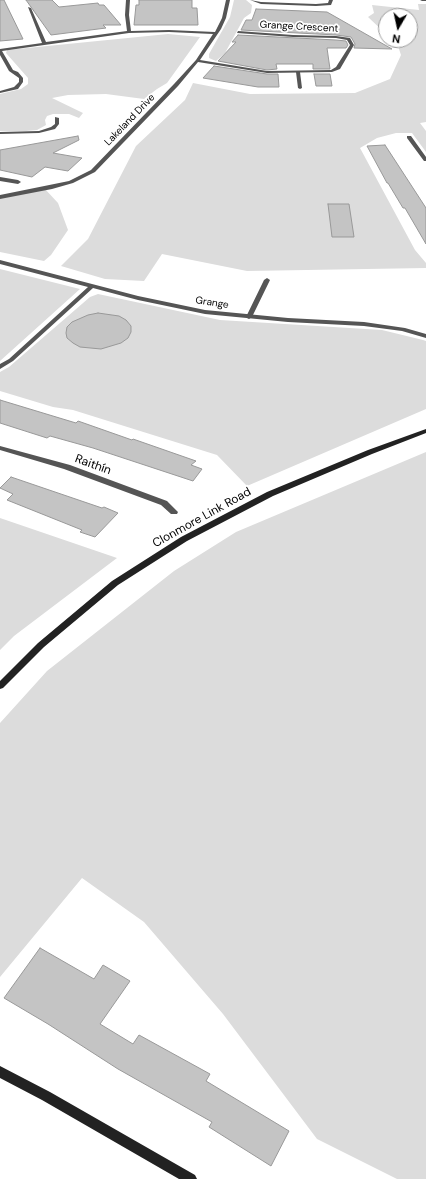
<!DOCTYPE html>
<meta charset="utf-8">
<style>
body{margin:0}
#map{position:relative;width:426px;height:1179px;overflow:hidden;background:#fff;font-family:"DM Sans",sans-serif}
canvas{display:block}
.north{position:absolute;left:378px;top:8px;width:40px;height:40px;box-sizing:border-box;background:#fff;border:1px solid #999;border-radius:50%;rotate:189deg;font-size:11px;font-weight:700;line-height:16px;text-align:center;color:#000}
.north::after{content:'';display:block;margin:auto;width:14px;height:18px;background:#000;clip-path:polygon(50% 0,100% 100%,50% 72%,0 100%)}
</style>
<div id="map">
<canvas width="426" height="1179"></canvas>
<div class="north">N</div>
</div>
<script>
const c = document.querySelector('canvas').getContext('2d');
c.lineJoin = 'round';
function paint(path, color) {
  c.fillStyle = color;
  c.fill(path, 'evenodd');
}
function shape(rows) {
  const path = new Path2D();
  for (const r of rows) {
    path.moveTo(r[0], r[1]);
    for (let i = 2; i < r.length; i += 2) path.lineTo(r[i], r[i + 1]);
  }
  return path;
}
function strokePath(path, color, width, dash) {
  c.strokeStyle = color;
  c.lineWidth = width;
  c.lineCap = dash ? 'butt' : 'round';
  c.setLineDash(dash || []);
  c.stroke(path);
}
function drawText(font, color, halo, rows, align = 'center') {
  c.font = font + ' "DM Sans",sans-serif';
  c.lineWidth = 3.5;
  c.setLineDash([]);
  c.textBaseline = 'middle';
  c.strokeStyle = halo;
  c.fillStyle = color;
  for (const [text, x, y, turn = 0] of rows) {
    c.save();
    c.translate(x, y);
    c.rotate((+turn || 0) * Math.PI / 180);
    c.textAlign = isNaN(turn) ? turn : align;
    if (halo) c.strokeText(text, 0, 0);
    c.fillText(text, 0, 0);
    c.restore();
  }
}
const green = shape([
 [234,0,246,0,252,5,251,13,244,18,225,53,216,61,209,58,209,54,230,17],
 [418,4,426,4,426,122,420,123,426,131,426,152,412,133,396,133,377,138,360,148,415,250,426,263,426,268,247,271,162,254,144,281,105,279,61,266,88,239,136,146,185,100,193,83,250,94,355,93,390,79,401,55,398,46,392,40,410,40,410,16,386,16,386,34,368,17,374,13,372,5,419,10],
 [168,34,200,37,167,83,157,89,144,99,106,94,68,95,52,98,83,113,79,118,69,114,53,114,47,116,45,120,46,125,37,130,26,131,0,131,0,94,21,89,28,84,28,78,6,53,7,50],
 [45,189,58,203,68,230,51,255,44,261,0,252,0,197],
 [0,269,80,289,0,361],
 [98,294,220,320,382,330,423,340,426,341,426,409,247,486,217,455,73,410,53,407,0,391,0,372,9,367,90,297],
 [426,452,426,1179,397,1179,317,1139,223,1014,144,922,82,878,0,977,0,723,47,671,174,571,236,532],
 [0,518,117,558,14,636,0,650]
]);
const building = shape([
 [0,0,4,0,23,39,0,41,0,0],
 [26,0,52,0,59,7,98,3,99,5,104,5,121,25,103,25,106,28,51,35,26,0],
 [139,0,192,0,192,8,197,8,198,25,134,25,136,5,139,5,139,0],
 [256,9,327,12,392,49,354,48,355,44,351,37,336,35,241,30,246,20,252,20,256,9],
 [238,35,336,40,346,41,348,45,346,48,327,48,330,69,313,69,313,64,276,64,277,69,267,70,218,61,236,42,232,42,238,35],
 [214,66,267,74,278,74,279,87,258,87,203,78,214,66],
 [314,74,330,74,332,86,316,86,314,74],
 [78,136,79,140,53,153,82,158,68,171,45,167,32,177,0,170,0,150,78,136],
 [385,145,426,208,426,244,405,208,403,208,388,183,387,183,367,146,385,145],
 [328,204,349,204,354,237,332,237,328,204],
 [98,313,119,316,126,320,131,326,131,332,128,338,121,343,101,349,80,347,73,343,67,338,66,333,67,327,72,322,88,315,98,313],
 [0,400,76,423,78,421,132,440,133,439,196,461,191,465,202,469,193,481,93,448,50,436,47,438,0,423,0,400],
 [11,477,102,508,104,507,118,513,95,537,80,532,82,530,7,500,13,494,0,488,11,477],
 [40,948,94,979,103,965,130,981,100,1024,133,1044,139,1035,210,1074,206,1081,289,1131,271,1166,209,1127,212,1122,118,1069,48,1024,4,998,40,948]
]);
const lane = shape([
 [298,71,300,72,302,88,300,89,298,88,296,72,298,71],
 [267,278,270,280,252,317,249,319,247,318,246,317,264,280,267,278]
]);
const street = shape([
 [126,0,130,0,129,15,131,31,169,30,215,32,222,18,226,0,230,0,226,18,221,29,200,60,267,71,331,70,336,67,350,45,347,40,336,38,293,37,237,33,238,31,293,35,336,36,350,38,354,45,340,69,332,72,267,73,198,62,178,86,95,172,73,183,52,189,0,199,0,195,69,181,91,170,174,84,196,60,213,34,169,32,129,33,2,51,13,70,18,72,23,78,23,82,18,89,0,93,0,91,14,87,19,82,19,78,9,71,0,55,0,49,42,43,28,7,31,8,46,42,127,31,125,15,126,0],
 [250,0,261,2,316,4,328,3,329,0,333,0,331,5,316,6,261,4,250,0],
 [420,0,426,0,426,1,422,1,420,0],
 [55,117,59,118,59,124,55,129,39,133,0,134,0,132,39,131,51,127,55,124,55,117],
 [407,136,411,136,426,157,426,161,424,161,407,138,407,136],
 [0,177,18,180,21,182,18,184,0,181,0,177],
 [0,260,138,296,205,310,288,318,364,322,405,328,426,334,426,338,402,331,364,326,288,322,205,314,138,300,93,288,13,361,0,369,0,364,9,359,88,287,0,264,0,260],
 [0,446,70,465,167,501,178,512,177,514,171,514,161,505,64,469,0,450,0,446]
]);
const secondary = shape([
 [426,429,426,433,372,454,273,496,187,541,118,585,44,647,3,688,0,689,0,681,38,643,112,581,181,537,267,492,368,450,426,429],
 [0,1066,50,1092,195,1175,197,1179,179,1179,42,1100,0,1078,0,1066]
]);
const farStreetnames = [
 ["Grange Crescent",299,27,3],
 ["Lakeland Drive",130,120,-46],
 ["Grange",212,303,9]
];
const streetNames = [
 ["Raithín",93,465,20],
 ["Clonmore Link Road",202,518,-29]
];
paint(green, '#dcdcdc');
paint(building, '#c4c4c4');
strokePath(building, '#999', 1);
paint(lane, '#555');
paint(street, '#555');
paint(secondary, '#222');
drawText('10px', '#000', '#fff', farStreetnames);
drawText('12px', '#000', '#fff', streetNames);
</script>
